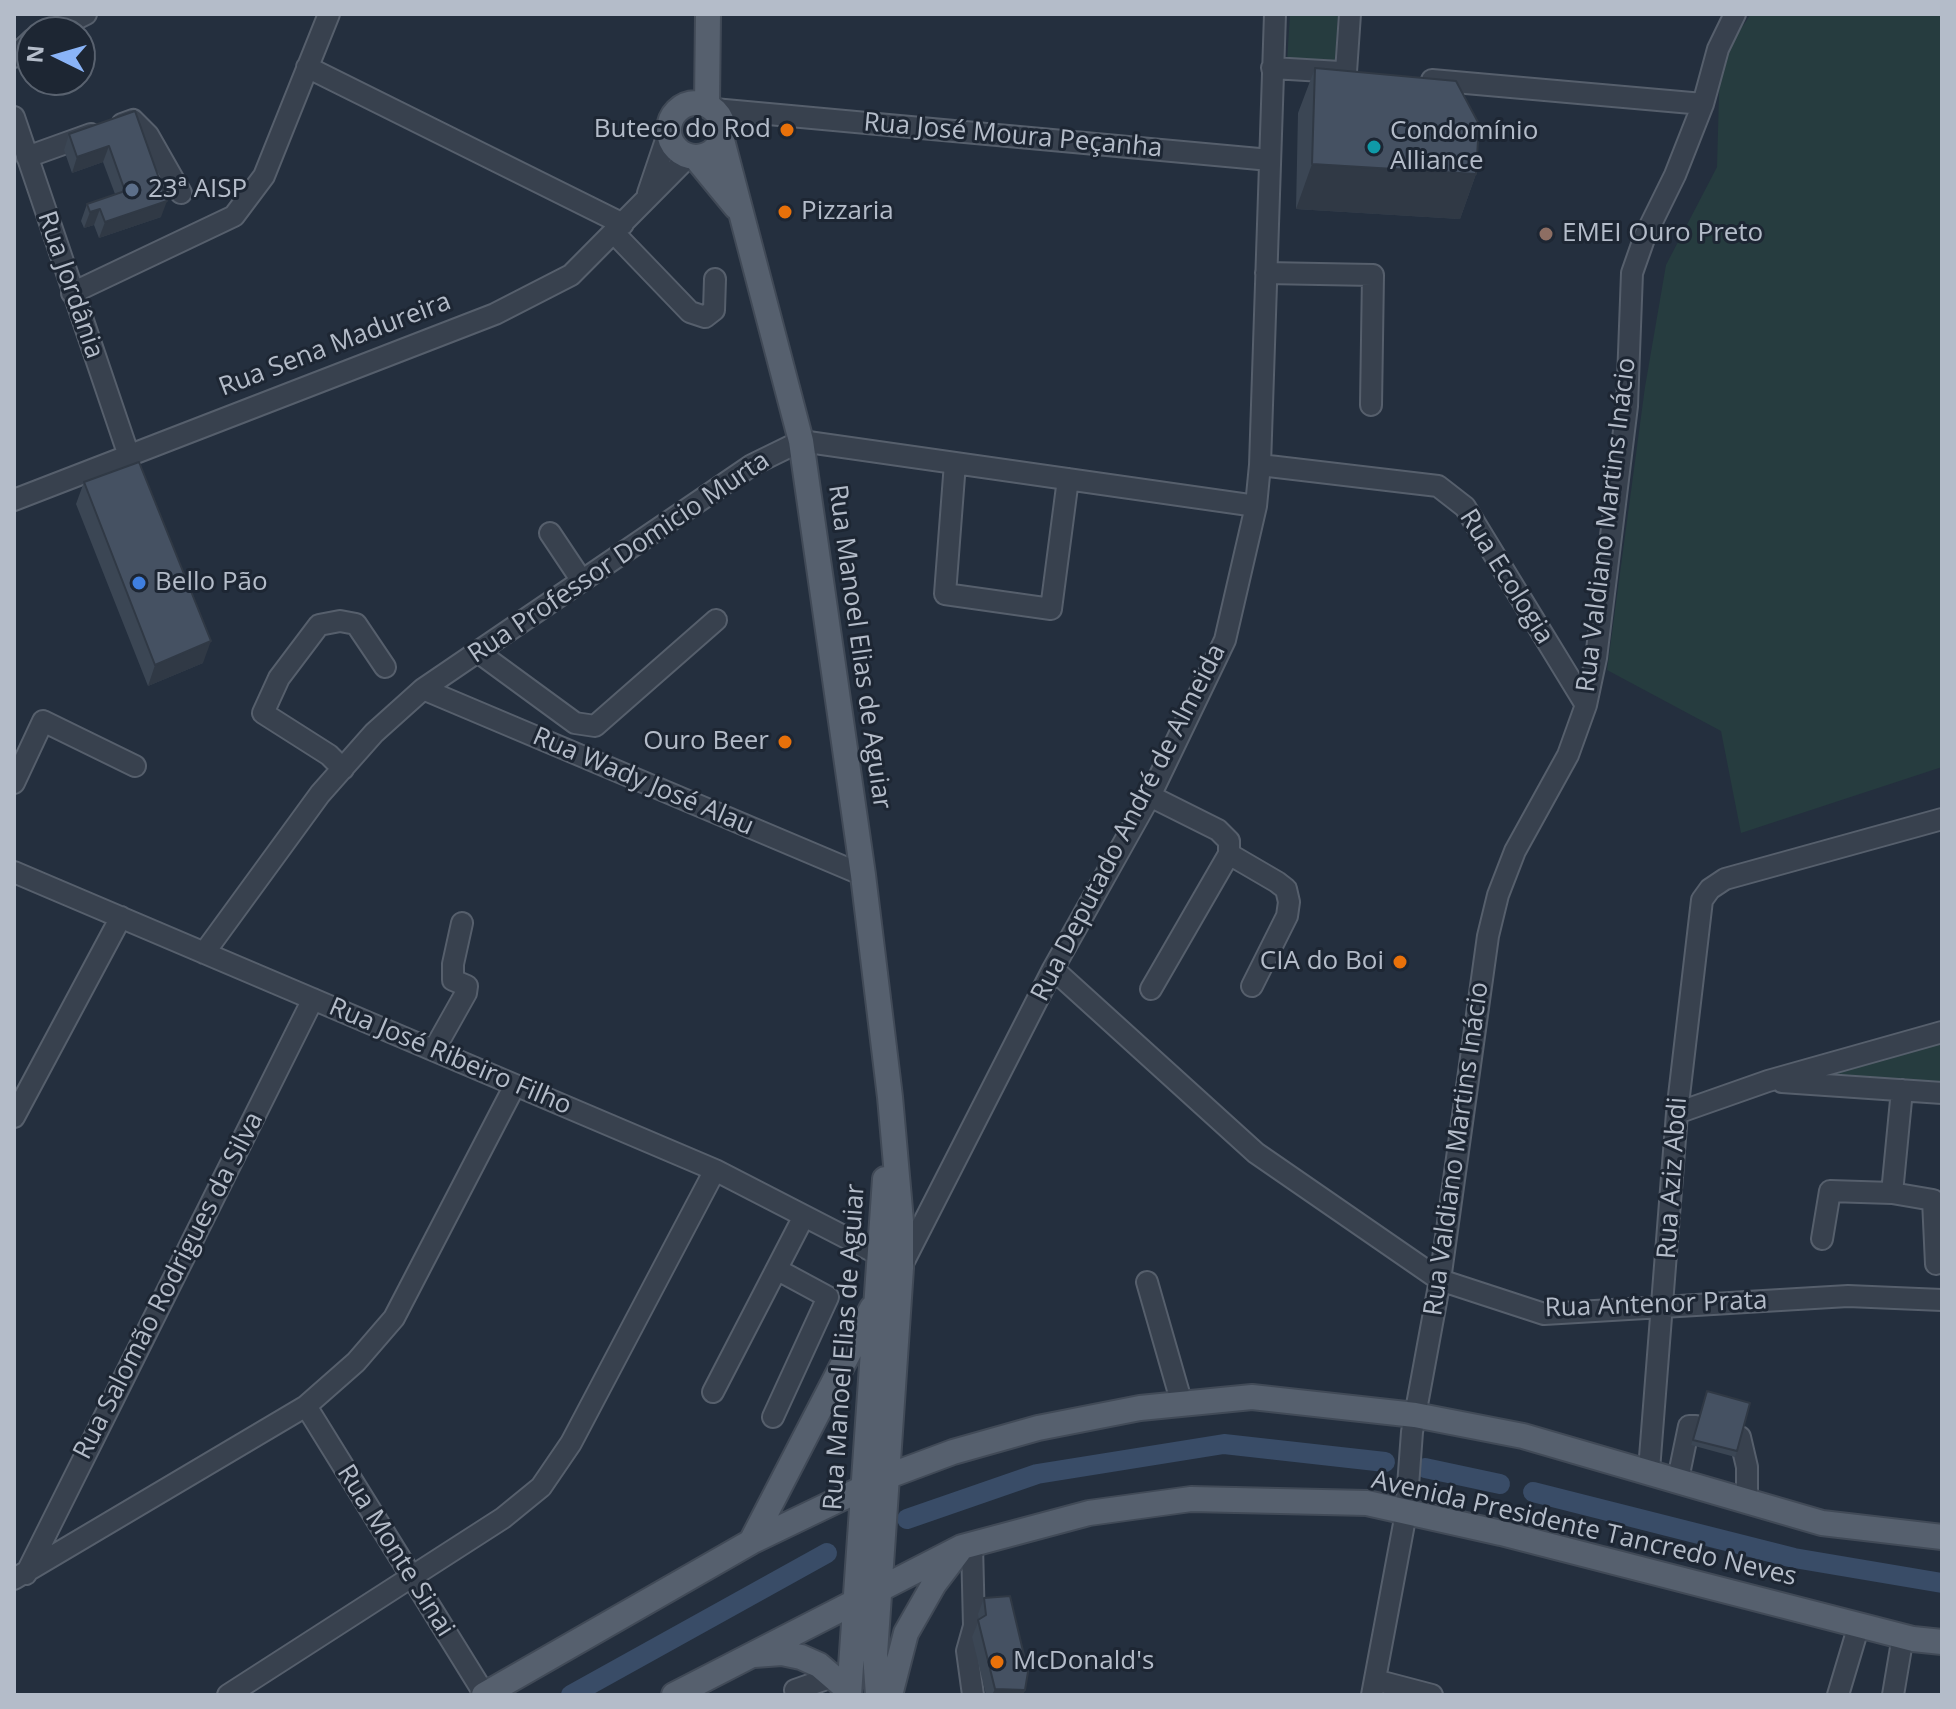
<!DOCTYPE html>
<meta charset="utf-8">
<style>
body{margin:0}
#map{position:relative;width:1956px;height:1709px;overflow:hidden;background:#242f3e;font-family:"Open Sans",sans-serif}
canvas{display:block}
.frame{position:absolute;inset:0;border:16px solid #b4bcc9;pointer-events:none}
.north{position:absolute;left:16px;top:16px;width:80px;height:80px;box-sizing:border-box;background:#1d2633;border:2px solid #59626f;border-radius:50%;rotate:275deg;font-size:22px;font-weight:700;line-height:32px;text-align:center;color:#b4bcc9}
.north::after{content:'';display:block;margin:auto;width:28px;height:36px;background:#8ab4f8;clip-path:polygon(50% 0,100% 100%,50% 72%,0 100%)}
</style>
<div id="map">
<canvas width="1956" height="1709"></canvas>
<div class="frame"></div>
<div class="north">N</div>
</div>
<script>
const c = document.querySelector('canvas').getContext('2d');
c.lineJoin = 'round';
function paint(path, color) {
  c.fillStyle = color;
  c.fill(path, 'evenodd');
}
function shape(rows) {
  const path = new Path2D();
  for (const r of rows) {
    if (r.length === 3) {
      path.moveTo(r[0] + r[2], r[1]);
      path.arc(r[0], r[1], r[2], 0, 2 * Math.PI);
      continue;
    }
    path.moveTo(r[0], r[1]);
    for (let i = 2; i < r.length; i += 2) path.lineTo(r[i], r[i + 1]);
  }
  return path;
}
function strokePath(path, color, width, dash) {
  c.strokeStyle = color;
  c.lineWidth = width;
  c.lineCap = dash ? 'butt' : 'round';
  c.setLineDash(dash || []);
  c.stroke(path);
}
function drawText(font, color, halo, rows, align = 'center') {
  c.font = font + ' "Open Sans",sans-serif';
  c.lineWidth = 6;
  c.setLineDash([]);
  c.textBaseline = 'middle';
  c.strokeStyle = halo;
  c.fillStyle = color;
  for (const [text, x, y, turn = 0] of rows) {
    c.save();
    c.translate(x, y);
    c.rotate((+turn || 0) * Math.PI / 180);
    c.textAlign = isNaN(turn) ? turn : align;
    if (halo) c.strokeText(text, 0, 0);
    c.fillText(text, 0, 0);
    c.restore();
  }
}
const green = shape([
 [1290,14,1338,14,1335,66,1287,63],
 [1751,14,1942,14,1942,767,1741,833,1721,731,1607,670,1645,387,1666,265,1717,167,1720,59],
 [1942,1032,1942,1093,1768,1081]
]);
const canal = shape([
 [1425,1468,1500,1484],
 [1533,1492,1794,1558,1942,1583],
 [907,1519,1037,1474,1224,1444,1385,1462],
 [571,1695,827,1553]
]);
const minor = shape([
 [50,32,86,14],
 [14,57,32,40],
 [307,67,623,224],
 [1272,68,1340,72],
 [1346,72,1350,14],
 [1432,80,1703,104],
 [714,109,1270,160],
 [14,117,128,453],
 [122,124,133,120,148,135,181,193],
 [27,157,91,134],
 [648,193,669,131],
 [614,233,690,312,705,317,714,310,715,279],
 [1266,273,1373,275,1371,405],
 [72,293,234,216,264,176,329,14],
 [955,463,945,594,1051,609,1068,479],
 [1260,465,1438,486,1465,507,1586,705],
 [14,500,495,314,571,275,689,156],
 [550,533,582,581],
 [478,652,575,723,595,726,716,620],
 [423,689,863,875],
 [343,769,329,755,263,713,279,678,319,625,340,621,356,624,385,667],
 [14,783,43,721,135,766],
 [1150,796,1218,830,1229,841,1229,854,1151,989],
 [1229,854,1277,882,1286,889,1289,902,1287,916,1252,986],
 [14,872,715,1170,880,1255],
 [204,953,320,794,374,733,423,689,752,465,801,441,1256,506],
 [1053,969,1256,1153,1440,1280,1544,1314,1848,1296,1942,1300],
 [434,1050,466,993,467,986,453,980,453,964,462,923],
 [1782,1082,1942,1093],
 [1677,1113,1768,1081,1942,1032],
 [14,1117,121,917],
 [1892,1193,1933,1200,1936,1264],
 [1822,1239,1830,1191,1892,1193,1902,1090],
 [901,1267,1053,969,1150,796,1225,640,1256,506,1260,465,1275,14],
 [1147,1282,1182,1404],
 [713,1392,804,1216],
 [306,1406,485,1695],
 [773,1417,828,1297,778,1270],
 [1740,1437,1747,1467,1747,1500],
 [1649,1470,1677,1113,1702,900,1710,889,1725,879,1942,819],
 [1678,1479,1689,1426,1696,1426],
 [972,1545,974,1626,967,1651,973,1695],
 [26,1574,313,999],
 [14,1579,306,1406,356,1362,394,1318,515,1085],
 [1375,1680,1432,1695],
 [795,1690,835,1676],
 [228,1695,503,1518,541,1487,571,1443,715,1170],
 [1372,1695,1406,1513,1412,1432,1440,1280,1488,936,1498,895,1515,851,1568,755,1586,705,1596,658,1627,406,1632,273,1645,236,1675,175,1703,104,1718,49,1735,14],
 [1838,1695,1859,1625],
 [1893,1695,1903,1636]
]);
const major = shape([
 [696,130,27],
 [707,104,708,14],
 [722,140,801,441,863,875,890,1097,901,1221,901,1268,875,1654,878,1695],
 [695,157,736,207],
 [751,1542,872,1308],
 [754,1655,782,1653,801,1657,819,1665,848,1690],
 [484,1695,751,1542,886,1477,953,1452,1038,1428,1140,1408,1252,1397,1415,1415,1523,1436,1822,1523,1942,1537],
 [674,1695,962,1547,1089,1513,1191,1499,1367,1503,1501,1533,1913,1639,1942,1642],
 [849,1695,885,1179],
 [890,1695,906,1633,934,1584,959,1551]
]);
const wall = shape([
 [1315,68,1476,174,1460,219,1296,209,1298,113],
 [135,111,161,217,99,238,94,225,84,228,81,221,87,204,115,194,103,162,72,173,64,150,69,134],
 [84,482,203,663,148,686,76,504],
 [1707,1391,1737,1451,1735,1457,1691,1445],
 [984,1598,1025,1690,1023,1695,986,1695,972,1637,979,1620,978,1614]
]);
const shadedWall = shape([
 [109,146,103,162,72,173,77,157],
 [1312,164,1476,174,1460,219,1296,209],
 [167,201,161,217,99,238,105,222],
 [100,209,94,225,84,228,90,212],
 [211,641,203,663,148,686,155,665],
 [995,1689,1025,1690,1023,1695,992,1695]
]);
const building = shape([
 [1315,68,1456,81,1479,124,1476,174,1312,164,1315,68],
 [135,111,167,201,105,222,100,209,90,212,87,204,125,191,109,146,77,157,69,134,135,111],
 [139,462,211,641,155,665,84,482,139,462],
 [1707,1391,1750,1403,1737,1451,1693,1440,1707,1391],
 [1010,1596,1028,1672,1025,1690,995,1689,978,1620,986,1615,984,1598,1010,1596]
]);
const markers = [
 [787,130,8,"#e8710a"],
 [1374,147,8,"#0f9aa8"],
 [132,190,8,"#5c6f8a"],
 [785,212,8,"#e8710a"],
 [1546,234,8,"#8d6e63"],
 [139,583,8,"#3f7fe0"],
 [785,742,8,"#e8710a"],
 [1400,962,8,"#e8710a"],
 [997,1662,8,"#e8710a"]
];
const poiNames = [
 ["Buteco do Rod",771,130,"right"],
 ["Condomínio",1390,132],
 ["Alliance",1390,162],
 ["23ª AISP",148,190],
 ["Pizzaria",801,212],
 ["EMEI Ouro Preto",1562,234],
 ["Bello Pão",155,583],
 ["Ouro Beer",769,742,"right"],
 ["CIA do Boi",1384,962,"right"],
 ["McDonald's",1013,1662]
];
const streetNames = [
 ["Rua José Moura Peçanha",1013,136,5],
 ["Rua Jordânia",70,285,71],
 ["Rua Sena Madureira",335,345,-21],
 ["Rua Valdiano Martins Inácio",1607,525,-83],
 ["Rua Professor Domicio Murta",619,558,-34],
 ["Rua Ecologia",1506,577,58],
 ["Rua Manoel Elias de Aguiar",859,647,82],
 ["Rua Wady José Alau",643,782,23],
 ["Rua Deputado André de Almeida",1129,823,-63],
 ["Rua José Ribeiro Filho",450,1057,23],
 ["Rua Valdiano Martins Inácio",1457,1149,-82],
 ["Rua Aziz Abdi",1673,1178,-86],
 ["Rua Salomão Rodrigues da Silva",169,1286,-63],
 ["Rua Antenor Prata",1656,1305,-2],
 ["Rua Manoel Elias de Aguiar",845,1347,-86],
 ["Avenida Presidente Tancredo Neves",1584,1529,13],
 ["Rua Monte Sinai",395,1551,58]
];
paint(green, '#263c3f');
strokePath(canal, '#394c67', 20);
strokePath(minor, '#565f6c', 24);
strokePath(major, '#414a57', 28);
strokePath(minor, '#38414e', 20);
strokePath(major, '#56606e', 24);
paint(wall, '#3b4654');
paint(shadedWall, '#303945');
paint(building, '#455162');
strokePath(building, '#303945', 2);
for (const [x, y, r, color] of markers) {
  const dot = new Path2D();
  dot.arc(x, y, r, 0, 2 * Math.PI);
  c.fillStyle = color;
  c.fill(dot);
  strokePath(dot, '#1d2633', 3);
}
drawText('26px', '#b4bcc9', '#1d2633', poiNames, 'left');
drawText('26px', '#b4bcc9', '#1d2633', streetNames);
</script>
